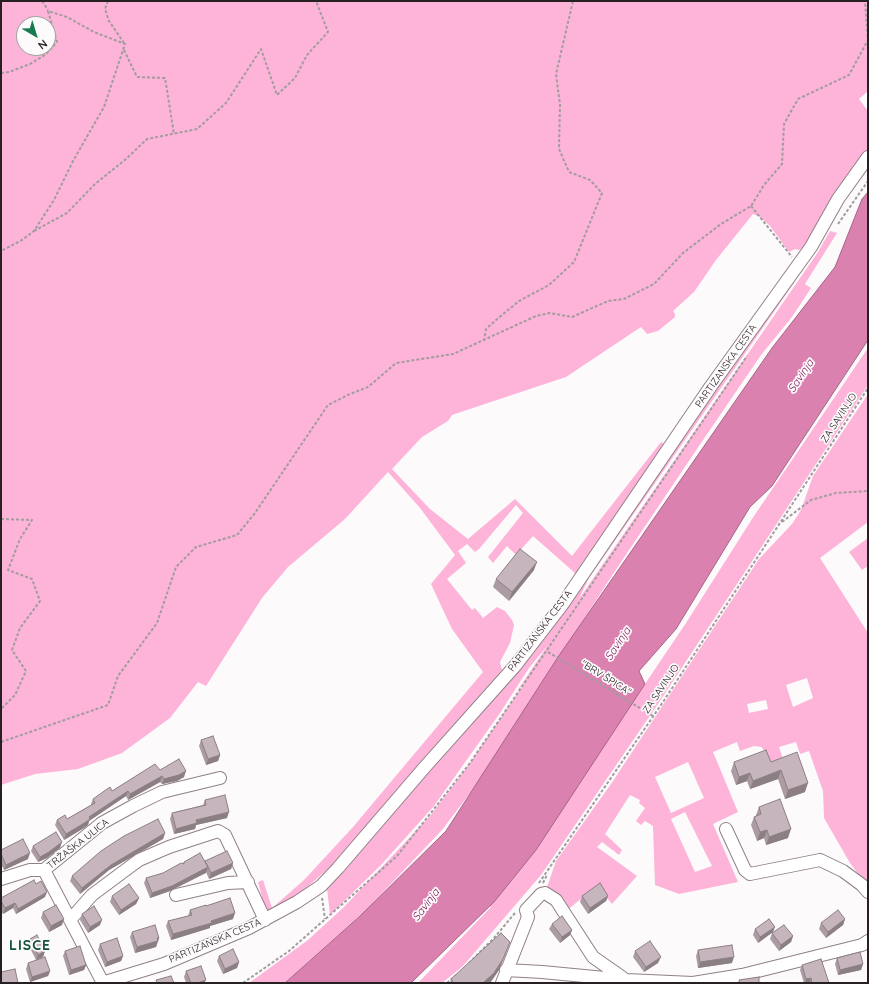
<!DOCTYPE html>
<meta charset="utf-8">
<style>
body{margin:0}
#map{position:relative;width:869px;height:984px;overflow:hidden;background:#fdfafb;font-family:Quicksand,sans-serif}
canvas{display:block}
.frame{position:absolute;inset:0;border:2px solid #272023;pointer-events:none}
.north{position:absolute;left:16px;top:16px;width:40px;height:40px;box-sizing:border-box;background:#fdfafb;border:1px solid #a7a3a5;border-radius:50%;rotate:142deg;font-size:11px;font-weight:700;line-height:16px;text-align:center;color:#272023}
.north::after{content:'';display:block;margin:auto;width:14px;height:18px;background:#197a51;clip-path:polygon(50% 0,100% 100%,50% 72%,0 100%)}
</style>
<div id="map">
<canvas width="869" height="984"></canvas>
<div class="frame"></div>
<div class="north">N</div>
</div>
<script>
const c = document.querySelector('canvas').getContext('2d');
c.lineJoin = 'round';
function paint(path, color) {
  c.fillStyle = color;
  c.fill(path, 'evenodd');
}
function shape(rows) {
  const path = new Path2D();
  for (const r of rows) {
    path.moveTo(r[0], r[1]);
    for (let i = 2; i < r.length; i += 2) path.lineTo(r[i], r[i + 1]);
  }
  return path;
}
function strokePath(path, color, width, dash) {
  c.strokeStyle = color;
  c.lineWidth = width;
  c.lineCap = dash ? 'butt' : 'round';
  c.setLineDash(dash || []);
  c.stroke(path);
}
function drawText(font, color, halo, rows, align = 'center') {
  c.font = font + ' Quicksand,sans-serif';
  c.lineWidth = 3.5;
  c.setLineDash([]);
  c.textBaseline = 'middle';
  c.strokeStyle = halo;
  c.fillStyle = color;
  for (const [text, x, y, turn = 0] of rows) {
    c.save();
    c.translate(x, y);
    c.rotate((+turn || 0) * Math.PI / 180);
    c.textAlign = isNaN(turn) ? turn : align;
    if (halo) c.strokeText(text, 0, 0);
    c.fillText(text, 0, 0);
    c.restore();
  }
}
const green = shape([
 [1,1,868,1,868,91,859,99,868,111,868,151,848,178,808,245,799,250,795,249,789,252,770,226,760,217,753,214,716,260,694,292,673,311,675,314,675,317,658,331,647,334,641,327,566,377,452,415,448,421,422,437,392,469,430,509,468,539,515,499,572,556,661,442,665,444,576,574,533,536,516,555,507,546,493,563,488,557,523,513,516,505,479,549,475,552,467,544,458,551,466,563,447,579,472,610,475,608,483,618,497,607,505,611,512,620,514,625,510,643,500,662,502,670,338,860,295,898,271,912,266,911,264,905,258,882,263,880,272,908,304,880,353,827,483,672,452,629,431,584,455,555,420,508,388,472,345,519,288,567,262,598,206,686,198,682,170,718,122,753,78,769,35,774,1,785],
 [24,24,48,24,48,48,24,48],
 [830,231,837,233,805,284,811,288,792,317,761,355,699,446,613,574,483,776,442,830,366,910,285,983,249,983,308,940,344,907,430,816,468,766,528,678,515,694,548,645,529,668,500,713,434,806,381,865,330,915,327,888,487,704,789,282,794,283,589,578,579,599,818,252],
 [868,348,868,385,660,701,541,875,463,966,442,983,418,983,491,907,488,905,606,742,686,623,754,516],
 [868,394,868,522,820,558,868,633,868,887,850,863,824,818,823,791,809,751,800,754,796,742,779,747,783,759,770,764,764,750,761,747,754,746,740,751,737,742,713,752,738,812,713,824,738,882,679,894,655,885,653,826,645,821,641,825,636,821,645,808,639,803,640,800,630,795,605,834,622,850,619,855,602,842,597,847,637,876,612,904,597,886,566,911,546,890,556,861,611,784,759,559,792,524,801,510,813,476],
 [807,678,813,698,793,707,786,685],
 [766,700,768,709,749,713,747,704],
 [688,762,704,798,671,813,655,777],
 [685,812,712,866,695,872,671,819],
 [868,538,868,566,862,570,849,552]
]);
const water = shape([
 [868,192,868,340,772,486,750,507,676,629,639,671,645,684,536,850,494,902,411,983,285,983,360,916,446,831,558,657,772,348,835,267,862,199,868,192]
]);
const path = shape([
 [42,1,48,10],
 [108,1,105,9,109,21,124,43],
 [124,50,137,77,165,78,174,134],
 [1,73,9,72,30,64,45,55,57,42,48,11,67,17,94,32,125,44,104,107,73,161,54,200,34,231,22,240,1,251],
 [751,206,792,257],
 [838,224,868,181],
 [34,231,67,213,95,184,126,159,147,139,197,129,226,103,261,49,277,95,295,78,307,55,328,32,316,1],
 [484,341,486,329,496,320,519,301,549,285,574,262,602,193,590,180,569,172,559,149,560,105,556,74,573,1],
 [1,519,32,520,20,539,8,570,32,579,40,601,20,628,12,650,26,671,15,695,1,709],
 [782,522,811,500,836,493,868,491],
 [548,652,653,716],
 [1,742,108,705,118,676,157,623,176,567,196,547,237,535,255,513,328,405,350,394,368,387,396,363,453,354,536,316,550,313,572,317,608,301,624,299,654,284,683,253,721,224,751,206,764,185,782,164,784,124,798,99,849,75,868,40,865,1],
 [539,883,663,702,868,388],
 [543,883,547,875],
 [322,898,325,919],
 [469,963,494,938,515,913],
 [243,983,289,951,397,856,470,763,747,356],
 [447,983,456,975]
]);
const minor = shape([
 [726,829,745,870,750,874,820,860,843,871,862,885,868,892],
 [44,870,103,983],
 [1,879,30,870,44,870,102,823,133,806,162,792,220,778],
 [176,895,228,883,248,882],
 [70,920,92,895,139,860,169,847,218,831,225,835,265,920],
 [506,970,542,972,626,980,693,983,742,975,862,945,868,941],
 [102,983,164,964,249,928,297,902,321,886,338,868,424,768,515,666,562,605,711,386,811,247,838,199,868,157],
 [502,983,528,917,526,910,541,894,545,893,556,900,593,957,623,978]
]);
const wall = shape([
 [534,570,509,601,493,587,496,579],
 [201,740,220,755,218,761,206,765,199,746],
 [734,762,771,762,805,792,785,799,778,779,750,789,747,781,736,785,731,771],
 [160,770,184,777,177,781,162,784,160,782,128,800,126,796,89,821,88,825,84,828,64,840,55,825,57,820,67,819,91,805,91,804,93,799],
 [205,800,227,818,196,825,195,829,174,834,170,819,172,813,203,805],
 [759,807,788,838,766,845,764,838,757,841,751,825,754,817,756,816,756,815],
 [165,833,163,839,109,870,80,894,70,881,72,876],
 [33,846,60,848,47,858,38,862,31,851],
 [1,850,28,859,4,870,1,864],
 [205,861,233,863,231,869,209,879,206,872,170,891,150,898,144,883,146,878,163,873,183,863,184,862,205,862],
 [112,896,139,898,136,904,119,915,110,902],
 [582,896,608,896,606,901,588,914,580,902],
 [45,897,16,914,13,908,3,914,1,911,1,901],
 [206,906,233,919,210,926,210,928,171,940,166,926,168,921,188,916,190,910],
 [43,912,62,925,49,932,41,918],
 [82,914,100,925,88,933,80,920],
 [845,919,843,925,826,938,819,929,821,923],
 [552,924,572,930,570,935,560,943,549,929],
 [755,929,773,932,758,943,753,935],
 [132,932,159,938,156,947,135,953,130,937],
 [772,933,793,936,791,942,779,951,770,939],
 [30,939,45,951,43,957,36,960,28,944],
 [100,944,123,956,121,961,105,967,98,950],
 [698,950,732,963,698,968,696,956],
 [65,951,86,965,84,970,69,975,63,956],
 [635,951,658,963,644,972,633,957],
 [506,953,499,970,490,983,450,983,451,979],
 [219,956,239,962,237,968,223,974,217,961],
 [837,958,863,964,861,970,838,975,835,964],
 [28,963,50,971,48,976,30,982,26,969],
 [802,965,829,983,810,983,810,982,804,983,800,970],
 [186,971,204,983,186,983,184,977]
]);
const shadedWall = shape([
 [537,562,534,570,509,601,512,592],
 [220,755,218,761,206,765,208,759],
 [781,770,778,779,750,789,753,781],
 [186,771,184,777,177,781,162,784,164,779],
 [750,773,747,781,736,785,739,777],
 [162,776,160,782,128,800,130,794],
 [808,783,805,792,785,799,788,790],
 [128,791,126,796,89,821,88,825,84,828,64,840,66,834,89,817],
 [229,812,227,818,196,825,195,829,174,834,176,829,196,820],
 [791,829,788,838,766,845,769,837],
 [767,830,764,838,757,841,760,832],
 [165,833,163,839,109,870,80,894,82,888,111,865],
 [62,842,60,848,47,858,38,862,40,857],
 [30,853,28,859,4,870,6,865],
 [233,863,231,869,209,879,211,873],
 [208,867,206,873,170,891,150,898,152,893],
 [47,892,45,897,16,914,18,909],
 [608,896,606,901,588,914,590,908],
 [139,898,136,904,119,915,121,910],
 [15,903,13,908,3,914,5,908],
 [235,913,233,919,210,926,210,928,171,940,173,934],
 [64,919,62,925,49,932,51,926],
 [845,919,843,925,826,938,828,932],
 [102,920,100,925,88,933,90,927],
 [775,927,773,932,758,943,760,937],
 [572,930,570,935,560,943,562,937],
 [793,936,791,942,779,951,781,945],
 [157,938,159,938,156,947,135,953,137,947],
 [510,942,499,970,490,983,483,983],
 [45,951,43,957,36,960,38,955],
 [123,956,121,961,105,967,107,962],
 [661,957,658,963,644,972,646,967],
 [734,957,732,963,698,968,700,962],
 [239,962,237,968,223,974,225,969],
 [863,964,861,970,838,975,840,970],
 [86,965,84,970,69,975,71,970],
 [50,971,48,976,30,982,32,977],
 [811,978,810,982,805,983,806,979],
 [206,980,204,983,197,983]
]);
const building = shape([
 [520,549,537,562,512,592,496,579,520,549],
 [213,736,220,755,208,759,201,740,213,736],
 [766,750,771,762,797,752,808,783,788,790,781,770,753,781,750,773,739,777,734,762,766,750],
 [179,759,186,771,179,775,164,779,162,776,130,794,128,791,89,817,90,819,86,822,66,834,57,820,65,815,67,819,95,803,93,799,110,787,112,791,155,764,160,770,179,759],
 [225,795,229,812,196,820,197,823,176,829,172,813,206,805,205,800,225,795],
 [780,799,791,829,769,837,767,830,760,832,754,817,761,814,759,807,780,799],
 [158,819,165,833,111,865,82,888,72,876,101,851,124,836,158,819],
 [56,832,62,842,49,852,40,857,33,846,56,832],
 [23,839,30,853,6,865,1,854,1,850,23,839],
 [227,851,233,863,211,873,205,861,227,851],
 [200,853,208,867,172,886,152,893,146,878,163,873,181,863,184,864,184,862,200,853],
 [34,880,36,884,41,881,47,892,18,909,15,903,5,908,1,901,1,898,34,880],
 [600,883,608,896,590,908,582,896,600,883],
 [129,884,139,898,121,910,112,896,129,884],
 [230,898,235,913,211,921,212,923,173,934,168,921,192,915,190,910,206,905,206,906,230,898],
 [56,905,64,919,51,926,43,912,56,905],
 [94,906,102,920,90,927,82,914,94,906],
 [838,910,845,919,828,932,821,923,838,910],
 [562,916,572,930,562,937,552,924,562,916],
 [769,919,775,927,760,937,755,929,769,919],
 [155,925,159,938,157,938,158,941,137,947,132,932,155,925],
 [784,925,793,936,781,945,772,933,784,925],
 [501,933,510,942,503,959,494,973,483,983,454,983,451,979,501,933],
 [37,935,45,951,38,955,30,939,37,935],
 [117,938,123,956,107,962,100,944,117,938],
 [650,941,661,957,646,967,635,951,650,941],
 [732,945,734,957,700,962,698,950,732,945],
 [80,946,86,965,71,970,65,951,80,946],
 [233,949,239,962,225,969,219,956,233,949],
 [860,952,863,964,840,970,837,958,860,952],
 [45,957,50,971,32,977,28,963,45,957],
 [821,959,829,983,812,983,811,978,806,979,802,965,821,959],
 [201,966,206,980,197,983,191,983,186,971,201,966],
 [15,969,18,983,1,983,1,972,15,969],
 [171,976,174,983,157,983,156,980,171,976],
 [759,977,759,983,740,983,739,980,759,977]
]);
const streetNames = [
 ["PARTIZANSKA CESTA",726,366,-55],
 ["ZA SAVINJO",839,418,-57],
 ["PARTIZANSKA CESTA",540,631,-53],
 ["\"BRV ŠPICA\"",606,678,32],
 ["ZA SAVINJO",661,689,-56],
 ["TRŽAŠKA ULICA",78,844,-38],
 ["PARTIZANSKA CESTA",215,941,-23]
];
const waterNames = [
 ["Savinja",801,376,-56],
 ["Savinja",618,644,-56],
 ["Savinja",426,905,-53]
];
const districtNames = [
 ["LISCE",30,946]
];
paint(green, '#fdb4d8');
paint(water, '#db81b0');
strokePath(water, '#a56486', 1);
strokePath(minor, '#908087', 14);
strokePath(path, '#a19c9e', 2, [3, 2]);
strokePath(minor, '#fff', 12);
paint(wall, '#ab9ca3');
paint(shadedWall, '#8b7f84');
paint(building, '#c7b5bd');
strokePath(building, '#8b7f84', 1);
drawText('10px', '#272023', '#fdfafb', streetNames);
drawText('italic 11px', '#790b52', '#fdfafb', waterNames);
c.letterSpacing = '1px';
drawText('bold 14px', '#115236', '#fdfafb', districtNames);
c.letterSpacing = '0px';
</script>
